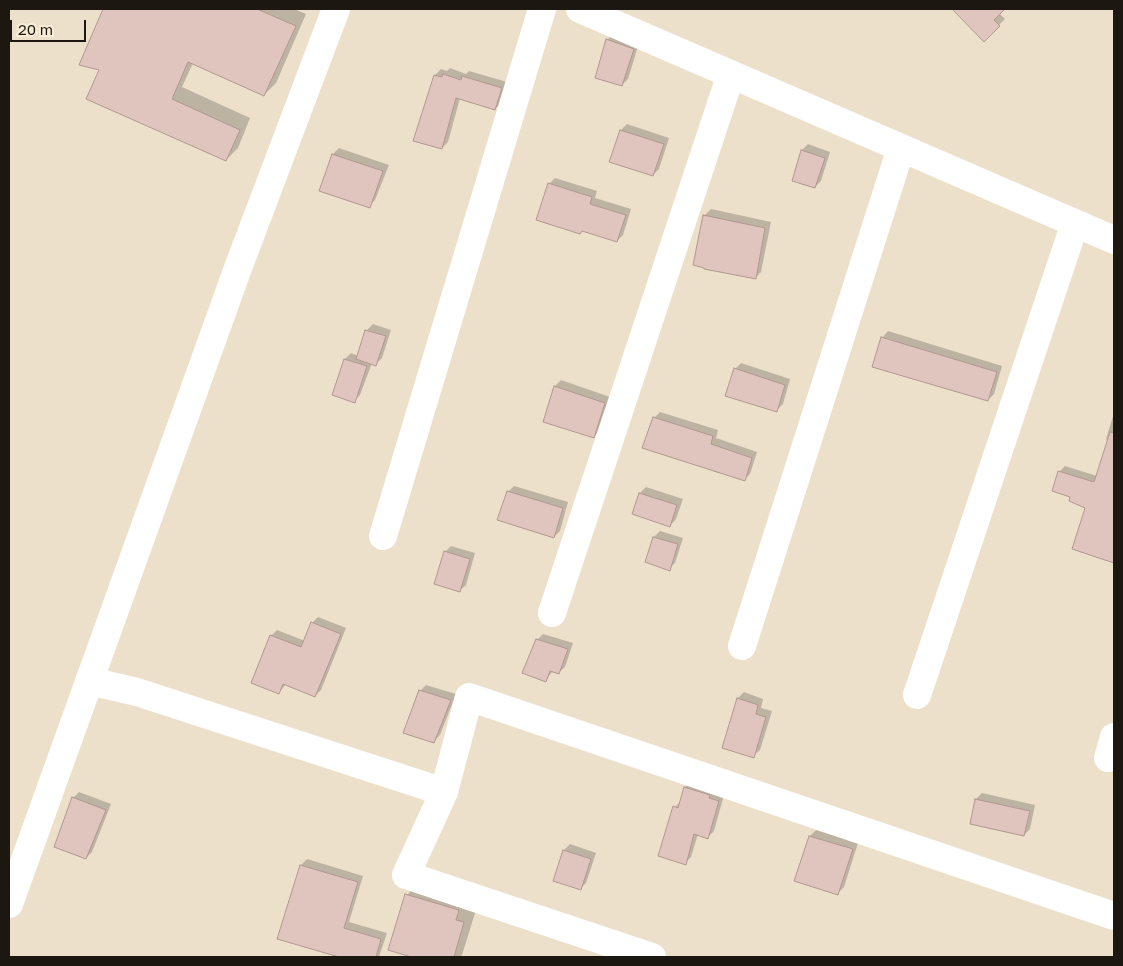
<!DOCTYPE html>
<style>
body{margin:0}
#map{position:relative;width:1123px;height:966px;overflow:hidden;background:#ede0cb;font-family:"Golos Text",sans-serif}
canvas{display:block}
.frame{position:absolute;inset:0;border:10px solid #1c1710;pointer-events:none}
.scale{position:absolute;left:10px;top:20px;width:76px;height:22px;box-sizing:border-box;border:2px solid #1c1710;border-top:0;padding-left:6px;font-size:15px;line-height:18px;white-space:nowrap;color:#1c1710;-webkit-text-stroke:4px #faedd8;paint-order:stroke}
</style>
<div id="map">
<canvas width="1123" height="966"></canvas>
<div class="frame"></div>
<div class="scale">20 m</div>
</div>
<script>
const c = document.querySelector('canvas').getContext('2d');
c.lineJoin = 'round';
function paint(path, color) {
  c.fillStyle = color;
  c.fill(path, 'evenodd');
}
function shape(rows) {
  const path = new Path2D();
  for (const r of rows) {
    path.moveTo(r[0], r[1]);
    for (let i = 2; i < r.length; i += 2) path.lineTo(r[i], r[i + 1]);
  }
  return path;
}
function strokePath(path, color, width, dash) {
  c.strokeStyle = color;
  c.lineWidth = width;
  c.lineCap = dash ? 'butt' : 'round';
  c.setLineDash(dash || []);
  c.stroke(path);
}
const shadow = shape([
 [105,9,294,9,306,14,276,83,264,95,193,63,182,87,250,118,238,148,226,160,101,69,80,64],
 [961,9,1003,9,999,13,1005,19,984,40,957,12],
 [613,34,639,43,628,79,622,85,607,40],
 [450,68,466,74,469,71,507,82,501,103,495,109,460,98,448,142,442,148,435,75,441,69,447,71],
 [627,124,669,138,659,169,653,175,621,130],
 [808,144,830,152,821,181,815,187,794,172,802,150],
 [339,148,389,165,375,200,369,206,321,190,333,154],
 [555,178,597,191,595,198,631,209,623,235,617,241,583,230,580,233,549,184],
 [711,209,771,222,761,272,755,278,705,215],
 [373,324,391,330,382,358,376,364,372,363,360,395,354,401,334,395,345,359,351,353,358,356,367,330],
 [888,331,1002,366,994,394,988,400,882,338],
 [741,363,790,379,783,404,777,410,735,369],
 [561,380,610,397,599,431,593,437,555,386],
 [660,412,718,430,716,438,757,452,750,474,744,480,654,418],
 [1114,413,1114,562,1073,549,1086,507,1072,496,1059,472,1065,466,1097,476,1108,441,1106,439],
 [514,486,568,502,560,531,554,537,508,492],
 [646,487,683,499,676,519,670,526,640,493],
 [660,531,683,538,675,563,669,569,654,537],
 [451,546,475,553,466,585,459,591,445,552],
 [318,617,346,628,321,690,315,696,286,684,279,693,271,636,277,630,305,641,312,623],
 [543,634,573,643,565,667,558,673,553,671,546,680,537,640],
 [426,685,456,694,440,735,434,741,420,691],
 [744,692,763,699,761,708,772,711,760,750,753,756,738,698],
 [691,781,724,795,714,831,708,837,698,834,691,857,685,863,675,807,681,801,685,787],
 [79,792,111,804,92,852,86,858,73,798],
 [982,793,1035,805,1030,829,1024,835,976,799],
 [816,830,858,843,844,887,838,893,810,836],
 [570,844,596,853,586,883,580,889,564,850],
 [307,859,363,876,349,922,387,933,379,957,341,957,279,938,301,865],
 [419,882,476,910,462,955,460,957,416,957,390,950,407,895]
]);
const building = shape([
 [103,9,257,9,296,26,264,96,188,62,172,99,240,130,226,161,86,99,99,70,79,65,103,9],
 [952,9,1005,9,994,20,1000,26,984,42,952,9],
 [606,39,634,49,622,86,595,78,606,39],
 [443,74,461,80,462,76,502,88,495,110,456,98,442,149,413,141,434,75,442,77,443,74],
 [620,130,664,144,653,176,609,162,620,130],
 [801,150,825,158,815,188,792,181,801,150],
 [332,154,383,171,370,208,319,191,332,154],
 [548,183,592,197,590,204,626,215,617,242,582,231,580,234,536,220,548,183],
 [703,215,765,228,756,279,704,269,704,268,693,265,703,215],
 [365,330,386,336,376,366,356,359,365,330],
 [881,337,997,372,988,401,872,367,881,337],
 [344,359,367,366,355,403,332,395,344,359],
 [734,368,785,385,777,412,725,396,734,368],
 [554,386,605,403,594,438,543,422,554,386],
 [653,417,713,436,711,444,752,458,745,481,642,448,653,417],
 [1110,432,1114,433,1114,563,1072,549,1085,508,1069,501,1070,497,1052,491,1058,471,1094,482,1110,432],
 [507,491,563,508,554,538,497,520,507,491],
 [639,493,677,505,670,527,632,514,639,493],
 [653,537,678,544,670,571,645,562,653,537],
 [444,551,470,559,460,592,434,584,444,551],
 [311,622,341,634,315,697,283,684,279,694,251,683,270,635,301,647,311,622],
 [536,639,568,649,559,674,550,671,546,682,522,673,536,639],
 [419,690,451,700,434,743,403,733,419,690],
 [737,698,758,705,756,714,766,717,754,758,722,748,737,698],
 [684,787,710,795,709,798,719,801,708,839,694,834,686,865,658,856,673,806,678,808,684,787],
 [72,797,106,810,86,859,54,847,72,797],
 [975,799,1030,811,1024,836,970,824,975,799],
 [809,836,853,849,838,895,794,881,809,836],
 [563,850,591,859,581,890,553,881,563,850],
 [300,865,358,882,344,928,381,939,376,957,339,957,277,939,300,865],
 [405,894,459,910,456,920,464,922,454,957,411,957,388,950,405,894]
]);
const minor = shape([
 [580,9,1114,240],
 [383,536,542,9],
 [552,613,731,74],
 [742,646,901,148],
 [89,681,137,692,444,792],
 [917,695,1075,223],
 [1108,758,1114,737],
 [652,957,406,875,444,792,469,697,1114,916]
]);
const tertiary = shape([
 [9,904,238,268,336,9]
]);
paint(shadow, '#0003');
paint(building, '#dfc5bd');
strokePath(building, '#b09790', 1);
strokePath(minor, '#fff', 28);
strokePath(tertiary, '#fff', 28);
</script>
